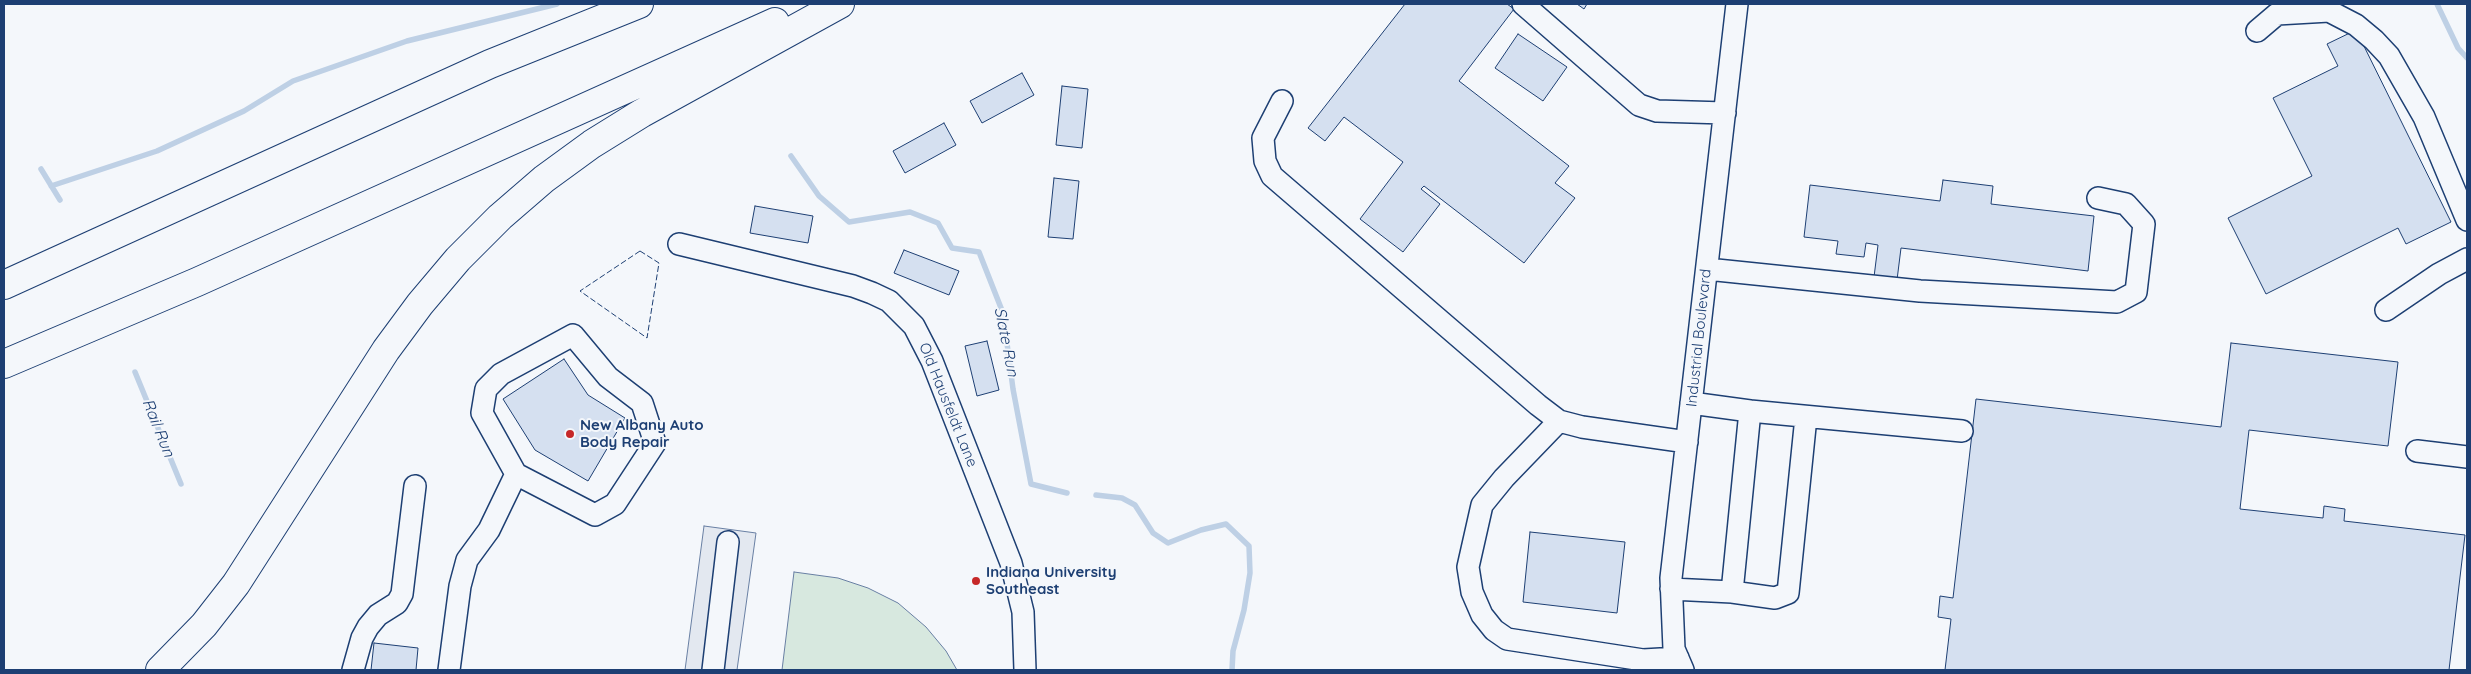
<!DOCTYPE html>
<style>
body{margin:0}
#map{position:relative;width:2471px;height:674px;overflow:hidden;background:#f4f7fb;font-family:Quicksand,sans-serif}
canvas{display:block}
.frame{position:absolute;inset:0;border:5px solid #1d3f73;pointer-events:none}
</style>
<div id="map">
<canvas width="2471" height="674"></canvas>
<div class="frame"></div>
</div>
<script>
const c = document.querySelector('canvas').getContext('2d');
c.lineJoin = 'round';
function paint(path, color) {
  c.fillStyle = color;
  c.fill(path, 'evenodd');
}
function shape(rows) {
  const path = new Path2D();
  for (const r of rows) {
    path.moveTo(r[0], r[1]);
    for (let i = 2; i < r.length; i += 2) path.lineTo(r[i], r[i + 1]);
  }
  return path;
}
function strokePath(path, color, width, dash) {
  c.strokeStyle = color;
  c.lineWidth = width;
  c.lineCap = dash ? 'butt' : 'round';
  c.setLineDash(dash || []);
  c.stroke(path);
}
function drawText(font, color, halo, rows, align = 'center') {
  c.font = font + ' Quicksand,sans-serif';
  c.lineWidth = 4;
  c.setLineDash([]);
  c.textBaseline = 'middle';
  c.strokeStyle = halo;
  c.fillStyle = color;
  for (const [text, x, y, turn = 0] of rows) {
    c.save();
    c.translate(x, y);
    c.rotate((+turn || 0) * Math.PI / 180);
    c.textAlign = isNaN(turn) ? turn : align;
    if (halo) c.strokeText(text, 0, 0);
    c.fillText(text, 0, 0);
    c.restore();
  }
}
const green = shape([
 [794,572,838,578,868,588,898,603,926,627,946,651,957,670,782,670,794,572]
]);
const parking = shape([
 [704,526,756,533,737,670,685,670,704,526]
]);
const stream = shape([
 [2437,4,2458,48,2467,58],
 [791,156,819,196,849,222,910,212,938,223,952,248,979,252,1003,313,1013,389,1031,484,1067,493],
 [41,169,60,200],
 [51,186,157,151,244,111,293,81,407,41,557,4],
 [135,372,181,484],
 [1096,495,1122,498,1135,505,1153,533,1168,543,1201,530,1226,524,1249,546,1250,573,1244,610,1233,651,1232,670]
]);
const building = shape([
 [1405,4,1507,4,1514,9,1459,81,1569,166,1555,183,1575,198,1524,263,1424,186,1421,189,1440,204,1403,252,1360,219,1403,162,1344,117,1325,141,1308,128,1405,4],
 [1577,4,1587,4,1584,9,1577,4],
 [2356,30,2451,222,2406,244,2398,228,2266,294,2228,218,2312,176,2273,98,2338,66,2327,44,2356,30],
 [1518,34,1567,67,1543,101,1495,68,1518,34],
 [1022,73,1034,95,982,123,970,101,1022,73],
 [1062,86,1088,89,1082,148,1056,145,1062,86],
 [944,123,956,145,905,173,893,151,944,123],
 [1054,178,1079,181,1073,239,1048,237,1054,178],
 [1943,180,1993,186,1991,204,2094,216,2088,271,1901,248,1897,280,1874,277,1878,245,1866,243,1864,257,1836,254,1838,241,1804,237,1810,185,1940,201,1943,180],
 [755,206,813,216,808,243,750,233,755,206],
 [904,250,959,271,949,295,894,273,904,250],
 [987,341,999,390,977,396,965,346,987,341],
 [2231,343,2398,362,2388,446,2249,430,2240,509,2323,518,2324,506,2345,509,2344,521,2465,535,2449,670,1945,670,1951,619,1938,617,1940,596,1953,598,1976,399,2221,427,2231,343],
 [564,359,588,395,625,418,588,481,535,450,503,399,564,359],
 [1530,532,1625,542,1617,613,1523,602,1530,532],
 [374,643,418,648,416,670,371,670,374,643]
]);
const minor = shape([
 [1523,4,1639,105,1657,111,1725,113],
 [2257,31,2277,14,2329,11,2356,25,2374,40,2389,56,2424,117,2467,220],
 [1282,101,1263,138,1265,161,1272,176,1538,405,1559,421,1582,427,1687,442],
 [679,244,853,286,872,293,889,301,914,326,932,361,1011,563,1023,612,1025,670],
 [1707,269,1920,291,2117,302,2136,292,2144,224,2126,204,2098,198],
 [2386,310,2439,274,2467,259],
 [1750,411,1962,431],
 [1559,421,1504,478,1482,505,1468,567,1472,592,1482,615,1494,630,1507,639,1643,660,1678,658],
 [2417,451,2467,457],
 [1671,589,1732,592,1750,411,1691,403],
 [1732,592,1775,598,1788,593,1806,417],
 [353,670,362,638,368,627,378,615,397,603,402,594,415,486],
 [449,670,460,586,467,560,489,530,516,474,595,515,615,504,655,443,642,403,608,377,573,335,501,374,486,389,482,413,516,474],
 [713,670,728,542],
 [1683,670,1674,649,1671,578,1737,4]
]);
const highway = shape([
 [4,285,490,64,639,4],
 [4,364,197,282,775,22],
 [160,670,204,625,236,584,386,350,420,304,458,259,500,217,544,179,592,144,642,113,840,4]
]);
const fence = shape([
 [640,251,659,263,647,338,580,291,640,251]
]);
const markers = [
 [570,434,5,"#c62828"],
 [976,581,5,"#c62828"]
];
const streetNames = [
 ["Industrial Boulevard",1699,338,-84],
 ["Old Hausfeldt Lane",948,405,68]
];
const poiNames = [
 ["New Albany Auto",580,425],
 ["Body Repair",580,442],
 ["Indiana University",986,572],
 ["Southeast",986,589]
];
const waterNames = [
 ["Slate Run",1006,342,79],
 ["Rail Run",158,428,68]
];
paint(green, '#d7e8df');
strokePath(green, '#687fa3', 1);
paint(parking, '#e3e8f0');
strokePath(parking, '#687fa3', 1);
strokePath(stream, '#bed0e5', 5.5);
paint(building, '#d5e0f0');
strokePath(building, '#1d3f73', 1);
strokePath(minor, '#1d3f73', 24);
strokePath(highway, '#1d3f73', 30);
strokePath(minor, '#f4f7fb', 21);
strokePath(highway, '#f4f7fb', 28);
strokePath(fence, '#1d3f73', 1, [6, 2.5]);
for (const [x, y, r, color] of markers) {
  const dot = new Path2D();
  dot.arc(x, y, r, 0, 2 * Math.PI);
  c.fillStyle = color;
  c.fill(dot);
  strokePath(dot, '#f4f7fb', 2);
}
drawText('15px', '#1d3f73', '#f4f7fb', streetNames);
drawText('bold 15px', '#1d3f73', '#f4f7fb', poiNames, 'left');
drawText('italic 16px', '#1d3f73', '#f4f7fb', waterNames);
</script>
